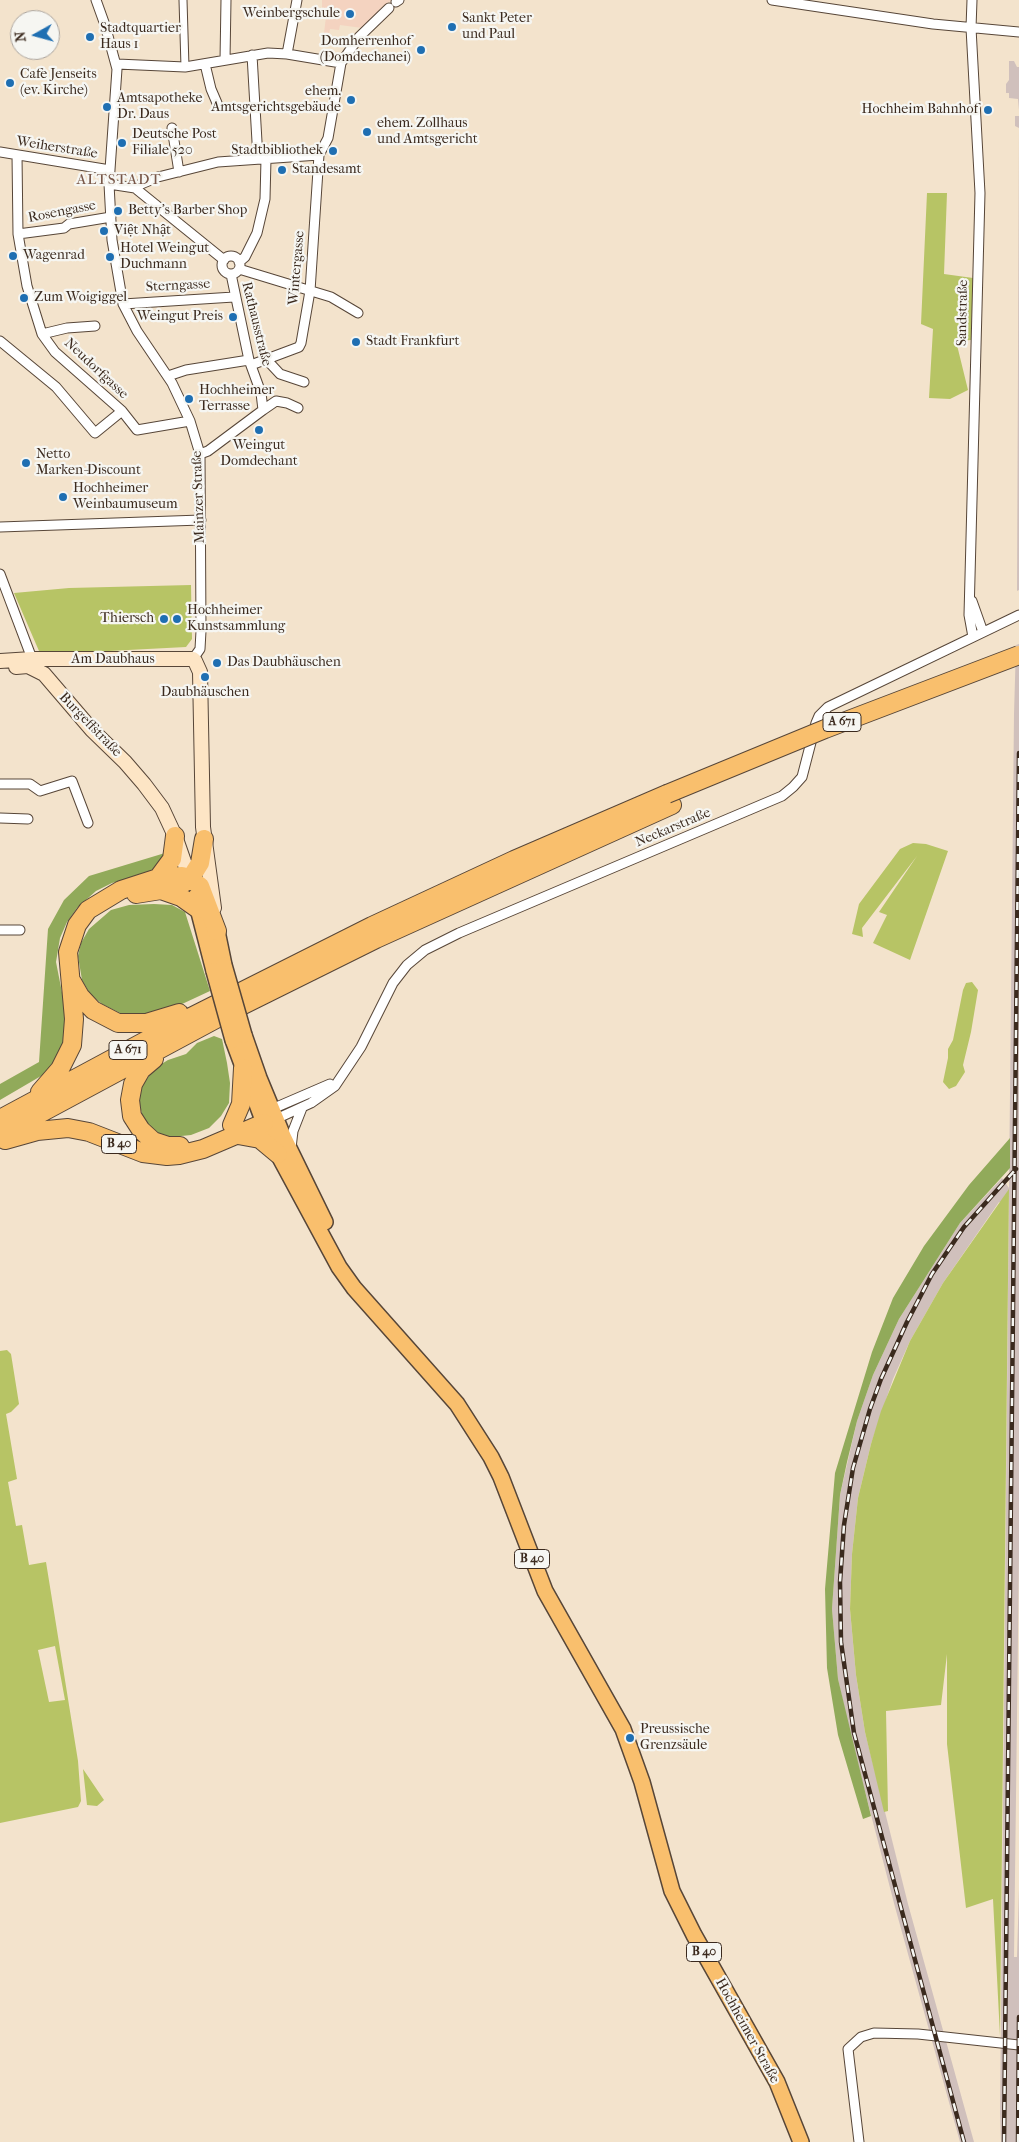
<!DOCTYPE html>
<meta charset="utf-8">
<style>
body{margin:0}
#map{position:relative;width:1019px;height:2142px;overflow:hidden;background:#f3e3cc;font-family:"IM FELL French Canon",serif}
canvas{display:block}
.north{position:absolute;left:10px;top:10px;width:50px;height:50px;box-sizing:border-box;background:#f6f6f2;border:1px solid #aba49d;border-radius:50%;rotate:263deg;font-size:14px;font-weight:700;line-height:20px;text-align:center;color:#3b2a1e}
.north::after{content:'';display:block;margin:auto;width:18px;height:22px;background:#1f6fb2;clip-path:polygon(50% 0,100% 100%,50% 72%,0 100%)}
</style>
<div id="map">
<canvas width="1019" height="2142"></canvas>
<div class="north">N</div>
</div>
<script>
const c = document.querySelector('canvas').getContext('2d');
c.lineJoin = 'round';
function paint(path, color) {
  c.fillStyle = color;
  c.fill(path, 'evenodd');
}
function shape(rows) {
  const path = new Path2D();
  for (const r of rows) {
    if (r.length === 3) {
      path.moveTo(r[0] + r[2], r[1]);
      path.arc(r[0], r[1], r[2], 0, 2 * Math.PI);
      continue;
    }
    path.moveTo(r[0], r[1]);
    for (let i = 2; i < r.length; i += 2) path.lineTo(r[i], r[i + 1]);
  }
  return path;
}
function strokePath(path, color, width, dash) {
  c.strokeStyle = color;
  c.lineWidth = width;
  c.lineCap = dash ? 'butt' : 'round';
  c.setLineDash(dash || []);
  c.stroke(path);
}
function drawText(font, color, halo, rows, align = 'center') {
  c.font = font + ' "IM FELL French Canon",serif';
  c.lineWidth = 4.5;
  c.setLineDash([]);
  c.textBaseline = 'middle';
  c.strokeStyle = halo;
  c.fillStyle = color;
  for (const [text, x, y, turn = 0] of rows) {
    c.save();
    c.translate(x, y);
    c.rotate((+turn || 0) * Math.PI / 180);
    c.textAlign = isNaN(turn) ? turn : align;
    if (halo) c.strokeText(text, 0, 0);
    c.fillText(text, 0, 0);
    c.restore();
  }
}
const built = shape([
 [322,0,392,0,383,6,362,28,340,25,339,30,330,29,329,34,324,33,326,17,322,11]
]);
const industrial = shape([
 [1009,61,1014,61,1017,67,1019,67,1019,110,1018,99,1009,98,1009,93,1006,93,1006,84,1009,80],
 [1015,116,1019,116,1019,590,1017,591,1019,128,1015,126],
 [1019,644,1019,1554,1014,1957,1017,1957,1019,1889,1019,2142,1001,2142,1000,2114,1009,1190,1001,1203,999,1202,943,1283,910,1341,893,1379,871,1444,858,1498,852,1554,850,1609,856,1675,865,1732,908,1904,974,2142,960,2142,895,1907,850,1734,838,1679,832,1609,840,1495,857,1421,873,1375,899,1319,960,1223,1002,1178,1009,1188,1014,714,1016,645]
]);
const green = shape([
 [927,193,947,193,944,274,973,278,971,340,956,341,968,390,950,399,929,398,933,329,921,324],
 [191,585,192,639,186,647,51,654,39,651,14,593,69,588],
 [913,843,926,844,948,851,910,960,873,943,887,915,879,912,917,856,862,928,863,937,852,934,859,904,900,849],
 [972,982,978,990,971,1032,963,1065,965,1072,956,1086,949,1089,943,1082,948,1058,948,1049,953,1040,963,990,966,983],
 [1009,1189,1004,1647,1000,2036,993,1899,966,1908,947,1744,947,1654,941,1705,886,1711,888,1811,884,1812,865,1732,856,1675,850,1609,852,1554,858,1498,871,1444,881,1411,910,1341,943,1283],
 [7,1350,11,1354,19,1404,11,1412,6,1414,17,1479,8,1482,16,1526,22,1525,29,1565,46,1562,78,1761,81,1801,78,1807,0,1823,0,1351],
 [55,1646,65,1700,49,1702,38,1650],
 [83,1769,104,1800,97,1806,87,1805]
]);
const forest = shape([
 [165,853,163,859,156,868,146,874,112,883,96,891,77,908,67,922,60,938,56,962,66,1013,65,1037,60,1056,49,1070,41,1076,0,1100,0,1084,39,1062,48,929,64,900,89,876],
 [154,904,172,905,185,912,210,991,167,1011,136,1016,120,1013,102,1004,90,994,82,980,78,956,81,943,89,929,111,910,129,905],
 [214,1036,222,1039,227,1063,230,1083,229,1103,221,1116,209,1128,191,1135,162,1138,143,1119,138,1096,143,1084,155,1068,168,1060,186,1054,197,1043],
 [1010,1138,1010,1168,960,1223,899,1319,873,1375,857,1421,847,1462,840,1495,832,1609,838,1679,871,1816,863,1819,838,1735,827,1668,825,1589,835,1473,872,1352,893,1298,924,1246,969,1185]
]);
const pedestrian = shape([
 [183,0,185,67]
]);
const minor = shape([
 [96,0,105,25,117,69,109,184,112,240,123,304,137,331,172,383,190,421,200,454,201,631,200,649,193,659],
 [772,0,933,24,1019,32],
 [972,0,971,28,980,193,969,615,973,637],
 [396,2,399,0],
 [287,54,297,0],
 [252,55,258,159],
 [225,60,226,0],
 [117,64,185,67,268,53,287,54,341,63],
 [205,64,211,89,217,103],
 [172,128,179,172],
 [0,152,110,170],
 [17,155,18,234,27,286,42,334,55,352,122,411,137,430,190,421],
 [109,184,135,188,224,260],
 [134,187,158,177,218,162,319,155,328,138,341,63,359,37,389,8],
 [18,234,64,228,69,224,111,217],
 [231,265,9],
 [239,262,245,257,257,233,265,199,266,159],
 [239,269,331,297,358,313],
 [123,304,234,297],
 [42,334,67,328,95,326],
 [0,341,56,387,95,433,122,411],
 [266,359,280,374,304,382],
 [251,365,299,347,301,343,310,291,319,155],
 [168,376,186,370,249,360],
 [263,410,276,401,287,403,298,408],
 [200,454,208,451,263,410,261,393,249,360,231,274],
 [0,527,201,520],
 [0,574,31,656,32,663],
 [972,601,983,632],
 [0,784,30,784,40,791,72,781,88,823],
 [0,818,28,819],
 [0,930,20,930],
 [272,1109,330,1084],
 [276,1119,311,1103,335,1086,361,1047,393,983,407,965,425,950,459,933,782,796,793,787,802,777,816,723,819,716,828,707,1019,615],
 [291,1148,293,1131,302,1108],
 [859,2142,848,2049,861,2037,874,2033,918,2034,1019,2045]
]);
const secondary = shape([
 [0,661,32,659,193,659,195,661,200,672,203,827,214,908],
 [16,667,28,666,44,674,92,730,125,762,144,784,162,808,175,836,190,879]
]);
const primary = shape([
 [195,897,214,971],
 [217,931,224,965],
 [244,1035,259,1078,283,1136,325,1222],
 [233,1040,264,1123,278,1154,339,1267,354,1288,457,1404,491,1457,501,1477,545,1591,623,1729,642,1782,672,1891,694,1935,777,2082,801,2142]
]);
const motorway = shape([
 [158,878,172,859,175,836],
 [161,890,181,897,198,909],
 [136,894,161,890,182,884,190,879,200,863,204,839],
 [72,982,80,996,93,1010,118,1023,146,1023,179,1013],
 [154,1059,141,1070,133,1084,130,1100,132,1116,141,1130,153,1141,168,1146,180,1146],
 [40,1092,60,1069,72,1045,74,1019,68,952,77,925,88,910,121,890,158,878,182,876,190,879,200,886,217,931],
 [0,1119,175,1025,372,926,514,860,667,794],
 [232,1125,241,1104,243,1068],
 [0,1135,229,1012,376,939,672,805],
 [238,1135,260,1139,278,1154],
 [5,1140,37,1131,68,1128,89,1132,143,1153,167,1156,179,1155,203,1149,264,1123]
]);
const rail = shape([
 [964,2142,854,1733,841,1642,840,1582,844,1525,853,1468,870,1409,881,1379,907,1322,932,1274,964,1227,1016,1169],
 [1004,2142,1019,753],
 [1018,2142,1019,2017]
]);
const primaryBridge = shape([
 [224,965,244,1035],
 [214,971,233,1040]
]);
const motorwayBridge = shape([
 [667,794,825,729,1019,655]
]);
const markers = [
 [350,14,5,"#1f6fb2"],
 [452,27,5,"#1f6fb2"],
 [90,37,5,"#1f6fb2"],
 [421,50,5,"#1f6fb2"],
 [10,83,5,"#1f6fb2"],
 [351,100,5,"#1f6fb2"],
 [107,107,5,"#1f6fb2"],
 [988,110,5,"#1f6fb2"],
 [367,132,5,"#1f6fb2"],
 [122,143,5,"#1f6fb2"],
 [333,151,5,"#1f6fb2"],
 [282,170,5,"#1f6fb2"],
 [118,211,5,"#1f6fb2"],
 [104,231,5,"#1f6fb2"],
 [13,256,5,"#1f6fb2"],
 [110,257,5,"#1f6fb2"],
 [24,298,5,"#1f6fb2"],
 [233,317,5,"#1f6fb2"],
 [356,342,5,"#1f6fb2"],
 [189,399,5,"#1f6fb2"],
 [259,430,5,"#1f6fb2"],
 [26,463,5,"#1f6fb2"],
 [63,497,5,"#1f6fb2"],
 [164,619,5,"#1f6fb2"],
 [177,619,5,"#1f6fb2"],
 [217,663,5,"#1f6fb2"],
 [205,677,5,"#1f6fb2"],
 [630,1738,5,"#1f6fb2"]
];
const shields = [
 [842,722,38],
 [128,1050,38],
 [119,1144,35],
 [532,1559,35],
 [704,1952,35]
];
const shieldNames = [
 ["A 671",842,722],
 ["A 671",128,1050],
 ["B 40",119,1144],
 ["B 40",532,1559],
 ["B 40",704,1952]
];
const poiNames = [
 ["Weinbergschule",340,14,"right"],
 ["Sankt Peter",462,19],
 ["und Paul",462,35],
 ["Stadtquartier",100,29],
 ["Haus 1",100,45],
 ["Domherrenhof",411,42,"right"],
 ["(Domdechanei)",411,58,"right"],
 ["Cafe Jenseits",20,75],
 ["(ev. Kirche)",20,91],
 ["ehem.",341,92,"right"],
 ["Amtsgerichtsgebäude",341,108,"right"],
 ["Amtsapotheke",117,99],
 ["Dr. Daus",117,115],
 ["Hochheim Bahnhof",978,110,"right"],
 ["ehem. Zollhaus",377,124],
 ["und Amtsgericht",377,140],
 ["Deutsche Post",132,135],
 ["Filiale 520",132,151],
 ["Stadtbibliothek",323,151,"right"],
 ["Standesamt",292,170],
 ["Betty's Barber Shop",128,211],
 ["Việt Nhật",114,231],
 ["Hotel Weingut",120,249],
 ["Duchmann",120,265],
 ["Wagenrad",23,256],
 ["Zum Woigiggel",34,298],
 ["Weingut Preis",223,317,"right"],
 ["Stadt Frankfurt",366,342],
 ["Hochheimer",199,391],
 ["Terrasse",199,407],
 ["Weingut",259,446,"center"],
 ["Domdechant",259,462,"center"],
 ["Netto",36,455],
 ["Marken-Discount",36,471],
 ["Hochheimer",73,489],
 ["Weinbaumuseum",73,505],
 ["Hochheimer",187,611],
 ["Kunstsammlung",187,627],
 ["Thiersch",154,619,"right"],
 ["Das Daubhäuschen",227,663],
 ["Daubhäuschen",205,693,"center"],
 ["Preussische",640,1730],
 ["Grenzsäule",640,1746]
];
const streetNames = [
 ["Weiherstraße",57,148,9],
 ["Rosengasse",62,212,-11],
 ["Wintergasse",297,268,-85],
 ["Sterngasse",178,286,-3],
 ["Sandstraße",963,313,-89],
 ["Rathausstraße",256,324,76],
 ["Neudorfgasse",96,369,43],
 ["Mainzer Straße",199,497,-92],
 ["Am Daubhaus",113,660],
 ["Burgeffstraße",90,725,46],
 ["Neckarstraße",673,828,-23],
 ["Hochheimer Straße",747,2031,61]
];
const neighbourhoodNames = [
 ["ALTSTADT",119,180]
];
paint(built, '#f4d3c0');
paint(industrial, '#d0c0bc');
paint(green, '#b7c465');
paint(forest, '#91aa5a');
strokePath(pedestrian, '#574638', 9);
strokePath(minor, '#574638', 11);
strokePath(secondary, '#574638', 16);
strokePath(primary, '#574638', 18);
strokePath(motorway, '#574638', 20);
strokePath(pedestrian, '#fff', 7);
strokePath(minor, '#fff', 9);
strokePath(secondary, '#fde5c5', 14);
strokePath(primary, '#f9bf6d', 15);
strokePath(motorway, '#f9bf6d', 18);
strokePath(rail, '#3b2a1e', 4.5);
strokePath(rail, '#f6f6f2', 2.5, [8]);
strokePath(primaryBridge, '#574638', 18, []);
strokePath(motorwayBridge, '#574638', 20, []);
strokePath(primaryBridge, '#f9bf6d', 15);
strokePath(motorwayBridge, '#f9bf6d', 18);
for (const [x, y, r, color] of markers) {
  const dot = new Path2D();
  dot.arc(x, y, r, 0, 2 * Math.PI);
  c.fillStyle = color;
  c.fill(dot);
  strokePath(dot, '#f6f6f2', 2);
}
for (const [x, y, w] of shields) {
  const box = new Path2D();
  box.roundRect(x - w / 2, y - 9.5, w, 19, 4);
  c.fillStyle = '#f6f6f2';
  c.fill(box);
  strokePath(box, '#3b2a1e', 1);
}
drawText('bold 12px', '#3b2a1e', null, shieldNames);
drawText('14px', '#3b2a1e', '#f6f6f2', poiNames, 'left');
drawText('14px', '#3b2a1e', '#f6f6f2', streetNames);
c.letterSpacing = '1px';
drawText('15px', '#785748', '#f6f6f2', neighbourhoodNames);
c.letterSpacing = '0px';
</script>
